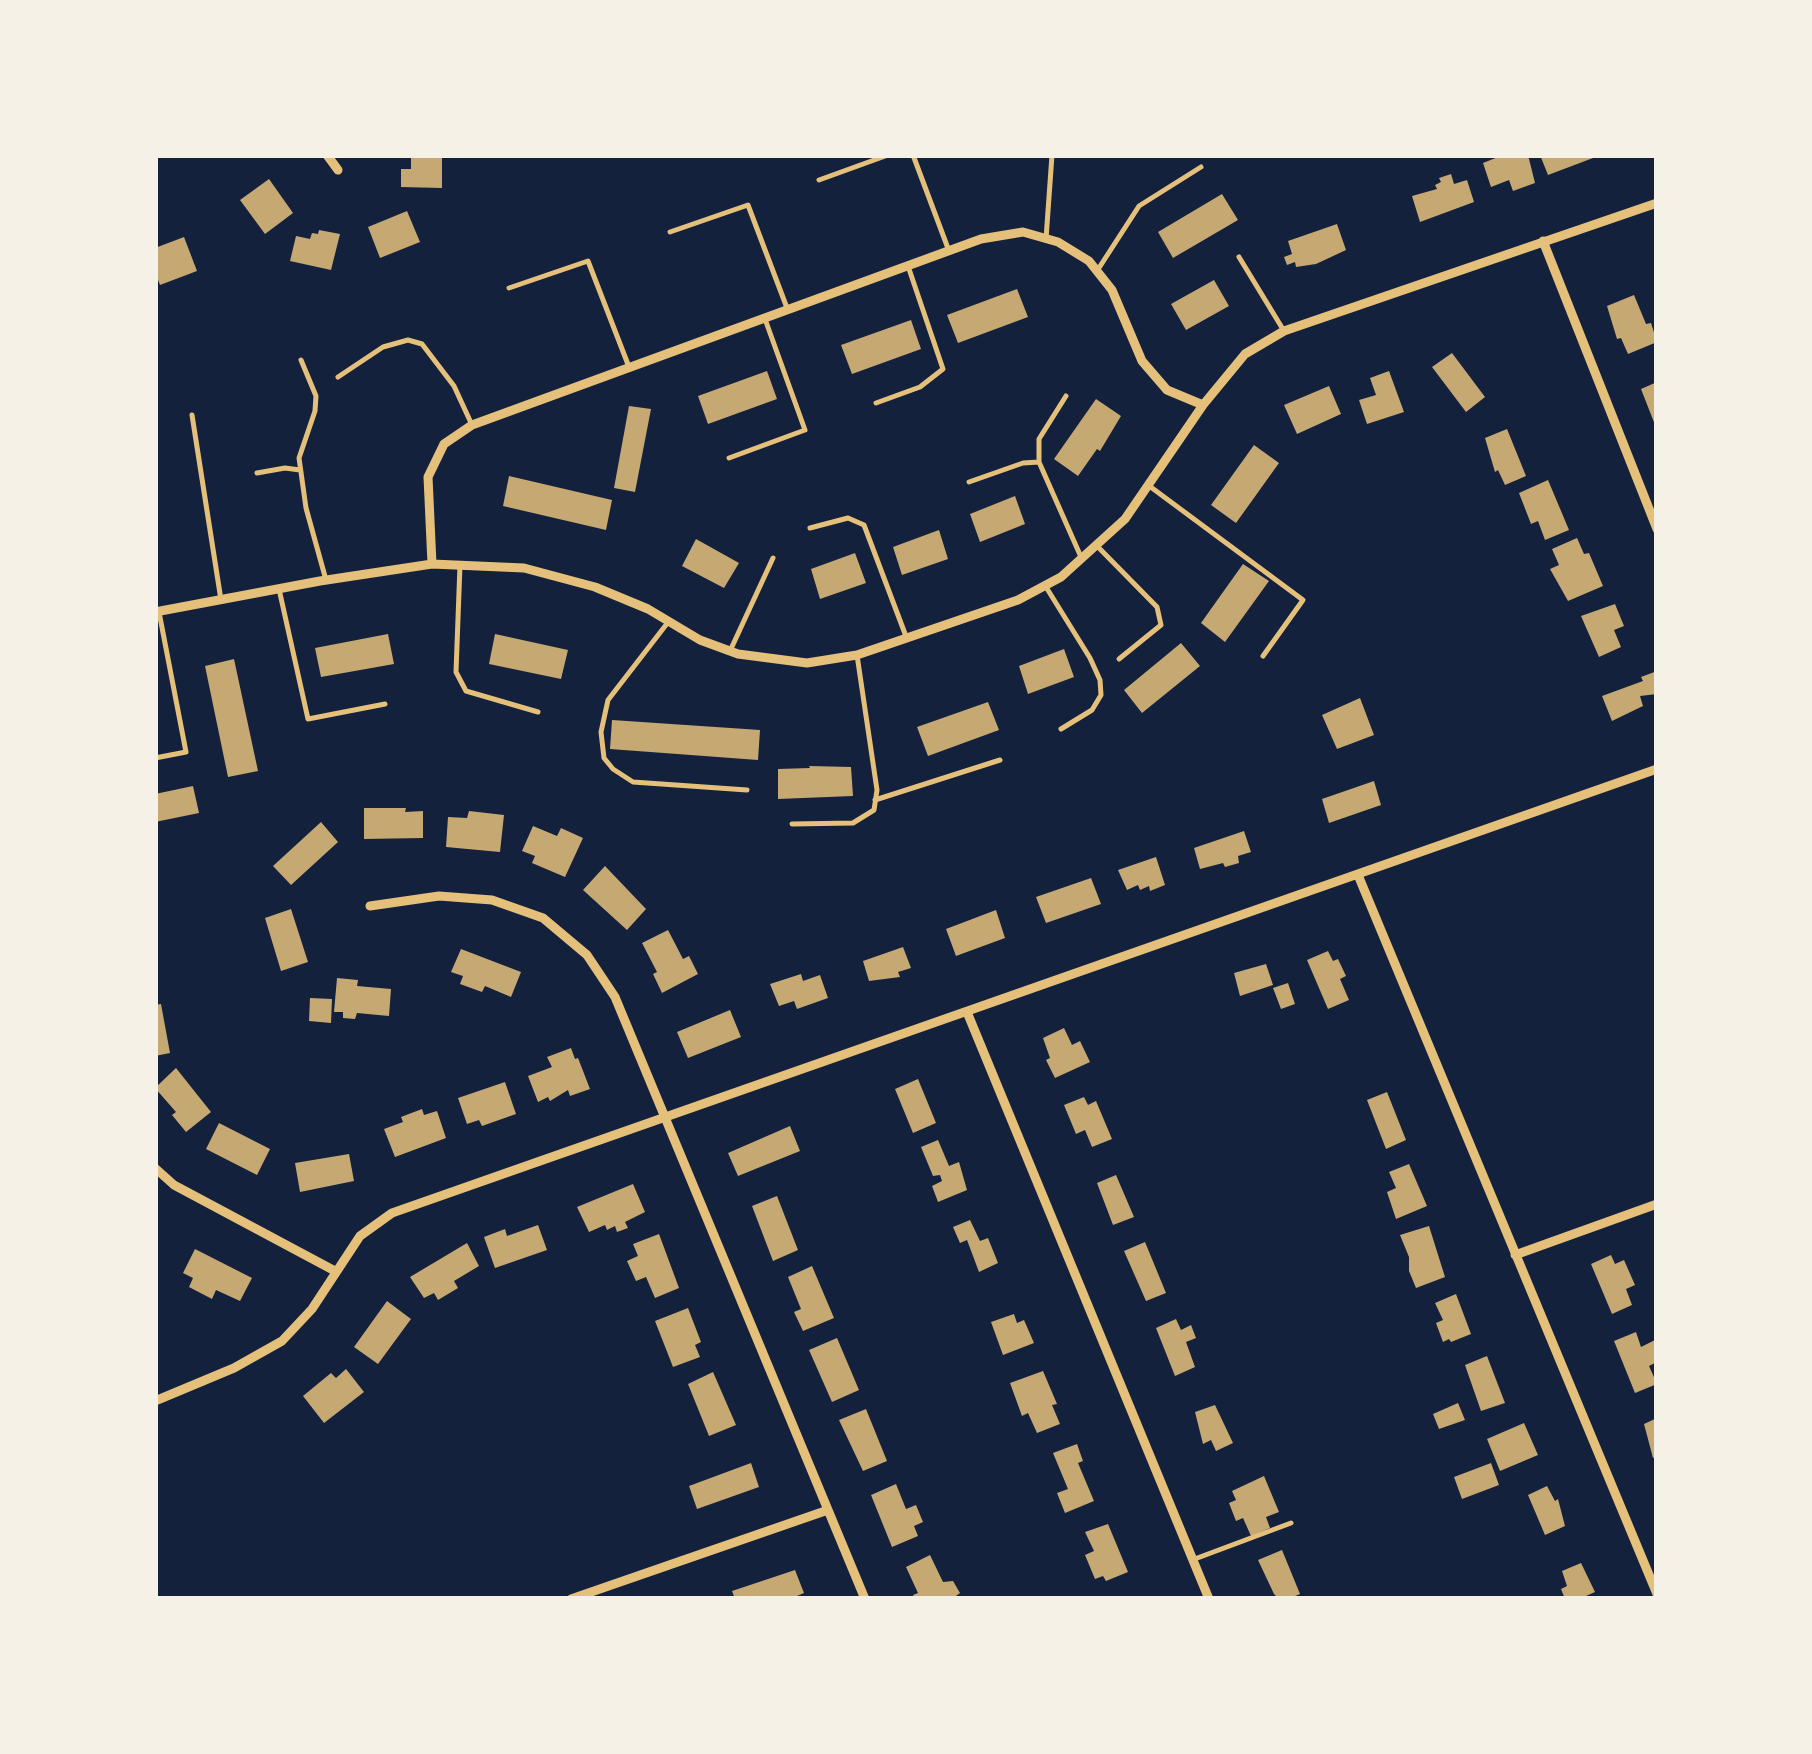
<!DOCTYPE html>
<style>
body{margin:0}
#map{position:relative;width:1812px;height:1754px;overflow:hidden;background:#14213d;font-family:"Noto Sans",sans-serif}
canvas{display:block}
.frame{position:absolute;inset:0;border:158px solid #f6f1e7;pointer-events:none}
</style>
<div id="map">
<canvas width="1812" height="1754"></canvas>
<div class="frame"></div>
</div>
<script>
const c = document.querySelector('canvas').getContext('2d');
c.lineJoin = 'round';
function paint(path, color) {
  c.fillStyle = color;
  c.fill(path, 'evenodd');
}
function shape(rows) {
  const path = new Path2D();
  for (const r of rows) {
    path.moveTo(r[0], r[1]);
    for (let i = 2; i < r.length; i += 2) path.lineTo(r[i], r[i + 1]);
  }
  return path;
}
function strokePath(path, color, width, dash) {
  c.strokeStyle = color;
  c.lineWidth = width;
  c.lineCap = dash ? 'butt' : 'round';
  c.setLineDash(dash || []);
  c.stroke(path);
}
const building = shape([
 [411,155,442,155,442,188,401,187,401,169,411,169],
 [1503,155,1528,155,1535,183,1513,191,1509,180,1491,187,1483,163],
 [1540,155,1601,155,1548,175],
 [1451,174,1454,184,1467,180,1474,202,1420,222,1412,196,1437,189,1435,185,1441,182,1439,178],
 [269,179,293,213,265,234,240,200],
 [1222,194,1238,220,1173,258,1158,232],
 [407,211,420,242,380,258,368,227],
 [1337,224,1346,250,1316,264,1296,267,1295,262,1287,265,1284,257,1292,254,1288,241],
 [319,230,340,234,331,270,290,261,296,236,310,239,312,233,318,234],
 [184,237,197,271,160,285,155,272,155,248],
 [1214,280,1229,306,1186,330,1171,304],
 [1017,289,1028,317,958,343,947,315],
 [1634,295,1646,324,1651,323,1657,342,1628,354,1621,338,1617,339,1607,306],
 [911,320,921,349,852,374,841,345],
 [1452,353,1485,397,1466,412,1432,367],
 [767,371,777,399,708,424,698,396],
 [1389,371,1404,412,1367,424,1359,400,1376,395,1370,378],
 [1657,382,1657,430,1641,389],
 [1329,386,1341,414,1297,434,1284,405],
 [1096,399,1121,416,1100,451,1097,449,1078,476,1054,459],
 [629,406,651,409,635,492,614,488],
 [1507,429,1526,476,1505,485,1498,470,1495,472,1485,438],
 [1254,445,1279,463,1236,523,1211,505],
 [509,476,612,500,606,530,503,506],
 [1548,480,1569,530,1545,540,1538,521,1531,524,1519,493],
 [1015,496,1025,524,980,542,970,514],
 [939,530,948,559,902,575,893,547],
 [1577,538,1584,554,1589,553,1603,586,1568,601,1550,569,1559,565,1552,549],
 [696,539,739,563,724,588,682,566],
 [855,553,866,583,820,599,811,569],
 [1243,564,1269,581,1225,642,1201,623],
 [1615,604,1624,626,1614,630,1621,647,1599,657,1581,616],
 [388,634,394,664,321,677,315,648],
 [495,634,568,650,561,679,489,664],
 [1181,643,1200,666,1142,713,1124,690],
 [1064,649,1074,677,1028,694,1019,666],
 [234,659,258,771,228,777,205,666],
 [1657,671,1657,694,1640,696,1643,706,1612,721,1602,696,1643,681,1641,677],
 [1360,698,1374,735,1337,749,1322,715],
 [988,702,999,730,928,756,917,727],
 [612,720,760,730,758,760,610,749],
 [809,766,851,767,853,796,778,799,778,769,810,768],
 [1374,781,1381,805,1329,823,1322,799],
 [193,786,199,813,155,822,155,794],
 [364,808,406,808,405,812,423,811,423,838,364,839],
 [469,811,504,815,500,852,446,847,448,817,467,818],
 [321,822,338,842,291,885,273,866],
 [533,826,557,836,561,828,583,838,565,877,532,863,535,856,522,851],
 [1244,831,1251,852,1238,856,1239,863,1225,867,1223,863,1200,869,1194,848],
 [1156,857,1165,885,1150,891,1149,886,1140,890,1138,885,1127,890,1118,870],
 [605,866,646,909,627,930,583,890],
 [1091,878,1101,904,1046,923,1036,897],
 [291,909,308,962,281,971,265,918],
 [996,910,1005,938,956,956,946,929],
 [668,930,683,959,689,956,698,974,662,993,653,974,657,972,642,943],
 [903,947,911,968,898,972,900,977,869,981,863,961],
 [461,949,521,972,511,997,485,986,482,992,460,984,463,976,451,972],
 [1328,951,1333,961,1338,959,1346,976,1340,979,1349,1000,1328,1009,1307,960],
 [1266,964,1273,985,1240,996,1234,973],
 [801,974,803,981,820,975,828,998,797,1009,794,1001,779,1006,770,984],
 [337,978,358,980,357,986,391,989,389,1016,357,1013,355,1019,343,1018,343,1012,334,1012],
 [1288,983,1295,1004,1281,1009,1273,988],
 [310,998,332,999,331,1023,309,1021],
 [161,1004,170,1053,155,1056,155,1005],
 [730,1010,741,1037,688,1058,677,1032],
 [1064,1028,1072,1045,1080,1041,1090,1062,1055,1078,1046,1060,1050,1058,1043,1038],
 [571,1048,575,1059,578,1058,590,1089,570,1096,568,1090,550,1101,548,1097,538,1102,528,1076,552,1067,547,1057],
 [176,1068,211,1112,186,1132,172,1115,176,1112,155,1088],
 [918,1079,936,1123,913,1133,895,1089],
 [505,1082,516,1114,482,1126,479,1120,467,1124,458,1098],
 [1387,1092,1406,1140,1386,1149,1367,1100],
 [1084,1097,1088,1105,1096,1101,1112,1139,1092,1147,1085,1130,1076,1134,1064,1105],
 [422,1109,424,1115,437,1111,446,1138,395,1157,384,1129,403,1122,401,1117],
 [219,1123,270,1149,257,1175,206,1149],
 [790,1126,800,1151,738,1176,728,1153],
 [938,1140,949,1166,959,1162,967,1190,938,1202,932,1186,942,1181,940,1175,933,1176,921,1147],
 [349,1154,354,1181,300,1192,295,1163],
 [1409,1164,1427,1206,1396,1219,1387,1192,1396,1188,1389,1172],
 [1116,1175,1134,1217,1113,1225,1097,1183],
 [633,1184,645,1212,625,1222,628,1228,617,1232,615,1226,607,1230,605,1225,589,1232,577,1207],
 [777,1196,798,1250,773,1261,752,1206],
 [970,1220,980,1241,988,1238,998,1263,979,1272,967,1240,960,1243,953,1227],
 [538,1225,547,1250,495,1268,484,1237,505,1229,507,1236],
 [1429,1226,1445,1277,1416,1288,1409,1271,1409,1257,1400,1235],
 [659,1234,679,1288,655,1298,646,1277,636,1281,627,1261,638,1256,633,1244],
 [1145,1242,1166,1293,1146,1301,1124,1251],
 [467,1243,479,1266,454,1281,458,1288,438,1300,434,1293,424,1298,410,1277],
 [195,1249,252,1278,240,1301,216,1290,212,1299,189,1287,193,1278,183,1273],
 [1611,1255,1615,1264,1624,1260,1635,1285,1626,1289,1632,1305,1612,1314,1591,1264],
 [812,1266,834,1318,803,1331,794,1312,801,1309,788,1277],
 [1456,1294,1471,1334,1451,1342,1449,1339,1443,1342,1436,1323,1443,1320,1435,1303],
 [387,1301,411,1319,378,1364,354,1347],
 [688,1308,701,1342,695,1345,700,1357,673,1367,655,1321],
 [1014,1314,1017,1323,1024,1320,1034,1343,1003,1355,991,1322],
 [1176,1319,1181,1330,1191,1325,1196,1338,1186,1342,1195,1367,1175,1376,1156,1328],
 [1636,1332,1641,1347,1657,1339,1657,1362,1649,1366,1657,1384,1635,1393,1614,1341],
 [837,1338,859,1390,832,1402,809,1350],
 [1487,1356,1505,1403,1481,1411,1465,1365],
 [346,1369,364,1392,324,1423,303,1396,331,1373,336,1378],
 [1043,1371,1057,1404,1052,1405,1060,1424,1037,1433,1028,1413,1022,1416,1010,1383],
 [713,1372,736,1425,709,1436,688,1384],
 [1458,1403,1465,1420,1439,1429,1433,1414],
 [1215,1405,1233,1443,1216,1451,1211,1440,1203,1444,1195,1412],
 [866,1409,887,1461,863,1471,839,1420],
 [1657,1418,1657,1456,1653,1458,1644,1424],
 [1524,1423,1538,1455,1500,1471,1487,1439],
 [1077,1444,1083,1461,1078,1463,1094,1501,1065,1513,1057,1493,1068,1489,1053,1453],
 [751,1463,759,1487,697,1509,689,1486],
 [1491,1463,1499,1485,1462,1499,1454,1477],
 [1264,1476,1279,1512,1266,1517,1270,1528,1251,1536,1243,1518,1236,1521,1229,1503,1236,1500,1232,1491],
 [896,1484,906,1509,916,1505,923,1522,914,1526,918,1536,892,1547,871,1495],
 [1547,1486,1555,1501,1558,1499,1565,1526,1545,1535,1528,1495],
 [1108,1524,1128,1572,1106,1581,1103,1576,1095,1579,1085,1555,1094,1551,1085,1532],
 [1282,1550,1300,1594,1288,1599,1279,1599,1274,1594,1258,1560],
 [930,1555,943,1582,953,1581,960,1593,952,1599,915,1599,913,1595,918,1593,906,1567],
 [1581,1563,1595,1592,1579,1599,1565,1599,1561,1589,1567,1586,1562,1571],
 [795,1570,804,1593,797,1596,799,1599,735,1599,732,1591]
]);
const service = shape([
 [913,155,949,251],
 [819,180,888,155],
 [670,232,748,205,787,308],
 [1046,239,1052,155],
 [1239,257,1284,331],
 [1097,271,1139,206,1201,167],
 [509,288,588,261,629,367],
 [301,360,316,396,315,411,299,458,306,508,326,580],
 [338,377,383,347,408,340,422,344,454,386,472,425],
 [1066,396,1039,439,1039,462,1081,557],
 [876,403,920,387,943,369,908,266],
 [192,415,221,600],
 [729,458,805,430,765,319],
 [257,473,285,468,300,470],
 [969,482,1023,463,1039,462],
 [1148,485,1303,600,1263,656],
 [810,528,848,518,864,525,907,639],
 [1098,547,1157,607,1161,625,1119,659],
 [460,565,456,672,466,691,538,712],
 [1046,587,1090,658,1100,680,1101,695,1092,710,1061,729],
 [279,589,308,719,385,704],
 [669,621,608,700,601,732,604,758,613,769,633,782,747,790],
 [730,651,773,558],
 [155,758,186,752,159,612],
 [875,800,1000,760],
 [792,824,853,823,874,810,877,790,857,655],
 [1192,1560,1291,1523]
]);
const minor = shape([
 [327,155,338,170],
 [1543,241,1657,529],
 [432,564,428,477,444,444,472,425,981,239,1023,232,1058,242,1089,261,1112,290,1142,361,1167,390,1203,405],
 [155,612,320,581,432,564,524,568,595,587,648,609,700,640,738,654,807,663,857,655,1018,600,1061,577,1125,519,1203,405,1245,354,1284,331,1657,203],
 [1358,875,1657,1594],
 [370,906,439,896,492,900,543,918,587,955,615,997,865,1599],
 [967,1012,1209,1599],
 [155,1168,174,1185,335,1271],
 [1515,1255,1657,1204],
 [155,1401,234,1368,282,1341,312,1309,360,1236,392,1213,1657,769],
 [571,1599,828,1510]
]);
paint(building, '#c6a872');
strokePath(service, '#e5c07b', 5);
strokePath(minor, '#e5c07b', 9);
</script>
